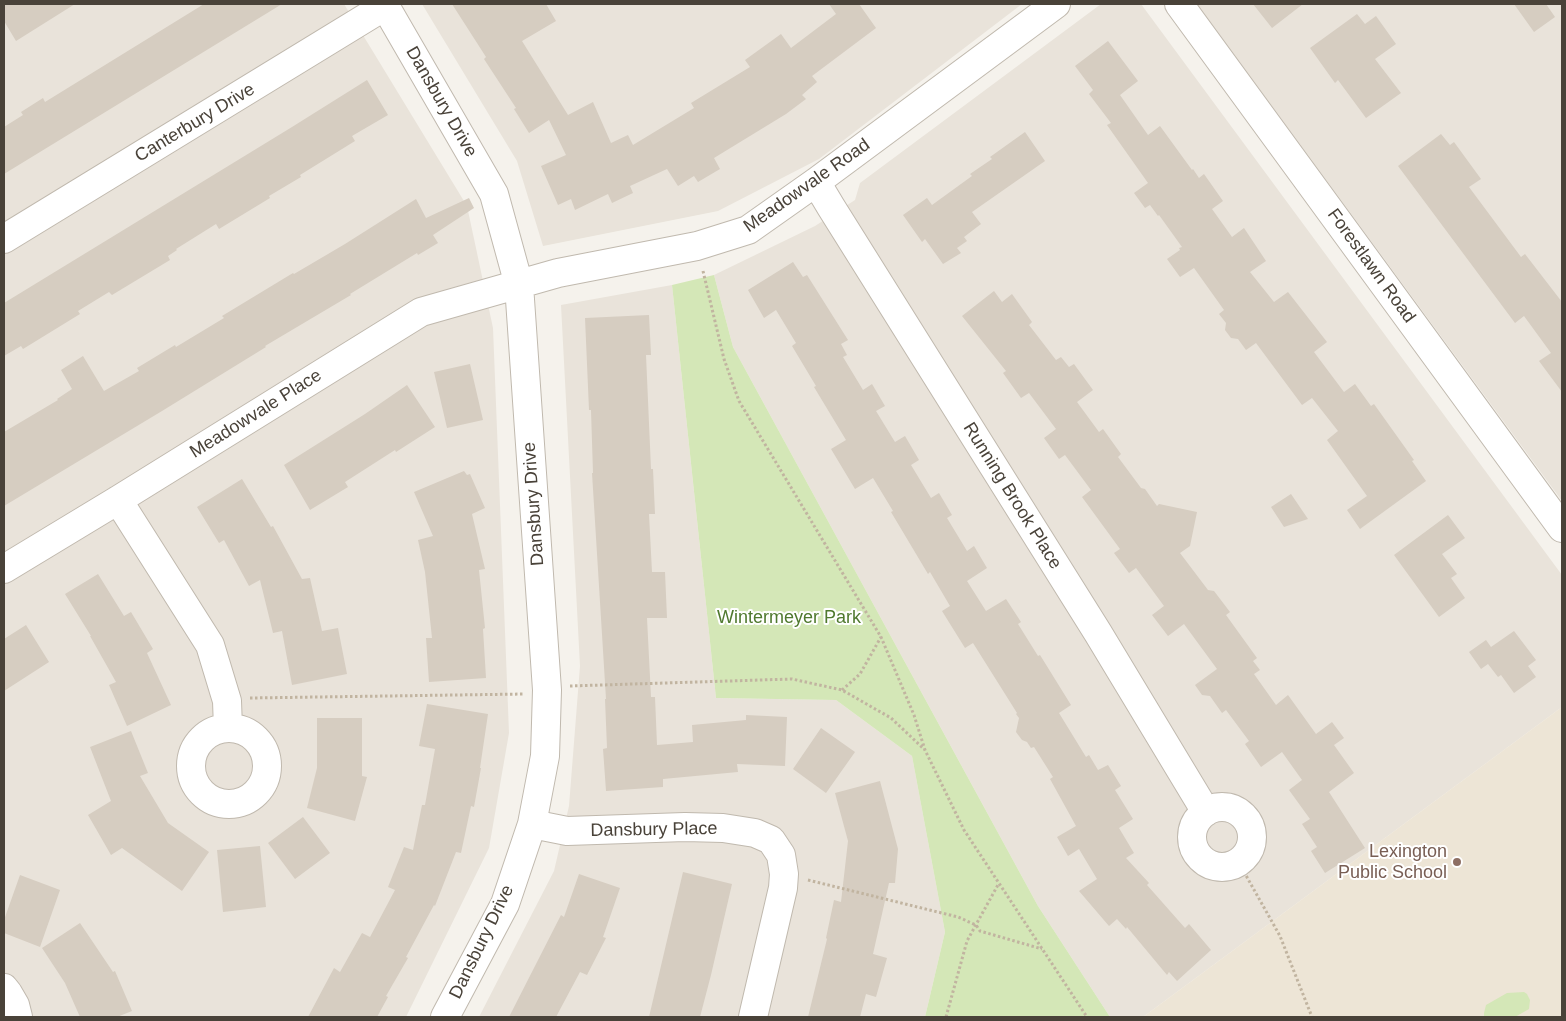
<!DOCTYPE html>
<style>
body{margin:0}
#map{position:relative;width:1566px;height:1021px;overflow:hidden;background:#f5f2ec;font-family:Helvetica,sans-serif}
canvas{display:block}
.frame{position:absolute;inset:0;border:5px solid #494239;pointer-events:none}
</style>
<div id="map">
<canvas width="1566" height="1021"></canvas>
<div class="frame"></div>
</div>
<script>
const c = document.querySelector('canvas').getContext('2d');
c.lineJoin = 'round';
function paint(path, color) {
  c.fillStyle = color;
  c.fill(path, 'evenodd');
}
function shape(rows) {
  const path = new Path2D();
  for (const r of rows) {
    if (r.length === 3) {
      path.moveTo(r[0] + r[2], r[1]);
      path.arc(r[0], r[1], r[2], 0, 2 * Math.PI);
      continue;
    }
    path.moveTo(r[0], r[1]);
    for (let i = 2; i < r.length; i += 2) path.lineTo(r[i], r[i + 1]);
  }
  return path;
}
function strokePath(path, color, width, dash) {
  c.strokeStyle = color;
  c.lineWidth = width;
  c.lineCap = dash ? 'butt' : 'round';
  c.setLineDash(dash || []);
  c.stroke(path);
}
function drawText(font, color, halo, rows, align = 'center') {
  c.font = font + ' Helvetica,sans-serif';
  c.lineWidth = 4;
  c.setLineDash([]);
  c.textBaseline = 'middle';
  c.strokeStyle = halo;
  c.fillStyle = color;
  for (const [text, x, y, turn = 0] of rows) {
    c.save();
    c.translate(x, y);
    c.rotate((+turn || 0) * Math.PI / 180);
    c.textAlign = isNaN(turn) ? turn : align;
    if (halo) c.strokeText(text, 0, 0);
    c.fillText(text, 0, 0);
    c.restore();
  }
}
const residential = shape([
 [4,4,344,4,467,206,493,328,509,733,489,848,406,1017,4,1017],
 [422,4,1022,4,819,159,718,211,543,246,517,161],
 [1101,4,1141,4,1562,575,1562,707,1143,1017,1110,1017,1038,906,733,347,714,275,815,226,855,200,860,183],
 [1197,4,1562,4,1562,501],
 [672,285,716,698,836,700,912,756,945,932,925,1017,479,1017,554,871,569,806,580,666,561,305]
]);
const education = shape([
 [1562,707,1562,1017,1143,1017]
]);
const green = shape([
 [714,275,733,347,1038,906,1110,1017,925,1017,945,932,912,756,836,700,716,698,672,285],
 [1524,992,1527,994,1530,1000,1529,1009,1515,1017,1484,1017,1484,1013,1486,1005,1507,993]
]);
const building = shape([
 [4,4,75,4,16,41,4,21],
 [204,4,282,4,4,174,4,127,23,115,21,112,43,98,45,102],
 [452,4,546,4,556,21,522,41,568,115,593,102,611,143,628,135,633,145,694,108,691,103,750,67,745,60,781,34,791,48,836,14,829,4,859,4,876,28,812,76,817,82,802,95,806,99,786,114,714,158,720,169,698,182,694,176,678,186,667,169,630,186,633,193,612,203,608,194,575,210,571,199,558,205,541,166,566,155,549,120,529,133,514,109,516,108,484,59,486,57],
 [1253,4,1303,4,1272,28],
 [1514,4,1546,4,1555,17,1534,32],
 [1357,14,1365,24,1376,16,1396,44,1375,59,1401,93,1366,118,1338,80,1335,83,1310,48],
 [1108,41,1138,81,1120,95,1148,135,1160,126,1192,170,1193,169,1199,178,1204,174,1223,201,1212,209,1232,237,1244,228,1266,261,1250,272,1274,302,1288,292,1327,342,1314,352,1344,392,1355,384,1371,406,1374,404,1414,460,1412,461,1426,481,1360,529,1347,510,1367,496,1327,440,1338,431,1312,398,1302,405,1256,343,1246,350,1238,339,1231,338,1225,330,1226,323,1219,314,1224,310,1194,268,1180,277,1167,259,1180,250,1179,248,1182,247,1159,215,1158,216,1150,205,1145,208,1134,193,1148,183,1107,125,1111,123,1089,94,1093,90,1075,66],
 [367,80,388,115,352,136,355,141,300,175,301,177,269,196,270,198,219,229,216,224,176,249,177,250,168,256,170,260,112,295,109,292,78,311,80,314,23,349,21,346,4,356,4,303,292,127],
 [1025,132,1045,161,972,212,981,224,964,237,967,241,957,248,961,253,943,264,925,239,922,242,903,215,927,198,932,205,972,176,970,174,992,159,990,157],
 [1441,134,1450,145,1454,142,1481,179,1469,187,1521,257,1525,254,1562,302,1562,392,1539,361,1551,353,1524,316,1515,323,1398,166],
 [469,198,474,208,433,235,438,243,418,255,417,253,350,294,351,295,265,346,266,347,162,411,4,506,4,432,58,400,57,399,72,389,61,370,83,356,104,391,139,371,137,368,175,345,176,347,224,318,222,316,293,273,294,274,345,244,416,199,426,218],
 [793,262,803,277,807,275,848,340,841,344,847,355,843,357,863,390,872,384,885,406,876,411,895,442,905,436,919,460,911,465,931,498,939,493,952,515,947,518,967,551,974,546,987,568,967,581,986,611,1006,599,1021,622,1018,624,1038,656,1040,655,1071,705,1059,713,1086,757,1089,755,1098,770,1108,765,1121,786,1115,790,1133,819,1119,828,1134,853,1126,858,1149,883,1147,885,1185,928,1189,924,1211,950,1177,981,1169,972,1167,975,1127,927,1126,929,1117,919,1109,926,1079,891,1097,879,1079,849,1068,856,1057,837,1076,826,1050,779,1053,777,1034,747,1031,748,1027,742,1022,740,1016,732,1019,718,1016,714,1017,713,973,643,965,648,942,611,950,606,930,572,928,574,891,512,893,511,873,478,855,489,831,449,846,440,814,387,816,386,792,346,796,343,776,310,764,318,748,290],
 [994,291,1002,302,1012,294,1032,322,1029,325,1056,360,1061,357,1069,367,1074,364,1093,390,1077,402,1099,432,1103,429,1121,454,1118,457,1141,488,1145,489,1157,506,1159,504,1197,512,1190,546,1180,553,1208,590,1214,591,1230,612,1226,615,1257,658,1253,661,1260,670,1254,674,1276,705,1288,695,1316,734,1332,722,1344,738,1334,745,1354,773,1329,792,1365,848,1325,873,1311,851,1317,847,1302,824,1310,819,1289,790,1302,780,1282,752,1261,767,1245,744,1249,741,1226,710,1222,713,1210,696,1202,695,1195,685,1217,669,1184,624,1168,636,1152,615,1164,606,1136,568,1129,573,1114,553,1120,549,1082,497,1091,490,1065,455,1059,459,1044,438,1056,429,1029,393,1021,398,1003,373,1006,371,962,316],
 [649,315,651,355,646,355,651,469,653,469,655,514,649,514,652,572,665,572,667,618,647,618,651,697,655,697,657,745,693,742,692,725,746,720,746,715,787,717,785,766,737,764,738,772,663,779,663,787,606,791,603,749,607,748,605,699,606,699,592,473,593,473,591,410,589,410,585,318],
 [470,364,483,420,447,428,434,372],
 [407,385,435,427,396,452,395,450,345,482,348,487,310,510,284,465,365,414],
 [464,471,467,475,470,474,485,508,472,514,485,569,479,570,485,628,483,629,486,678,429,682,426,638,432,638,425,572,418,540,433,536,414,492],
 [242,479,271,527,273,526,302,579,310,578,322,631,338,628,347,674,292,685,282,631,273,633,260,580,249,586,224,540,219,543,197,507],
 [1291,494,1308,519,1284,527,1271,507],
 [1448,515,1465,538,1442,554,1457,574,1451,578,1465,598,1439,617,1394,555],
 [98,574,124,616,131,612,153,649,147,653,171,705,127,726,109,685,116,682,90,636,91,636,65,594],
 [26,625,49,662,4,691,4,639],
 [1514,631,1536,660,1528,666,1536,677,1514,693,1501,675,1498,677,1488,664,1481,669,1469,652,1486,640,1491,647],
 [427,704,488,714,480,768,481,768,474,807,471,806,461,853,456,852,435,906,434,905,406,957,408,958,386,996,388,997,377,1017,308,1017,334,968,340,972,362,933,370,937,395,890,388,887,404,847,413,850,422,805,425,805,435,749,419,746],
 [317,718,362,718,362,776,367,777,355,821,307,808,317,768],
 [821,728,855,752,826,793,793,769],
 [131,731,148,773,140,776,168,823,209,852,182,891,122,848,111,855,88,815,111,801,90,747],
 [880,781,898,849,895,883,889,883,873,954,887,958,876,997,866,994,860,1017,808,1017,827,939,826,938,834,900,841,902,848,841,835,793],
 [303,817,330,853,295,879,268,843],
 [260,846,266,907,223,912,217,850],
 [683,872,732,884,711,975,700,1017,649,1017],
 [579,874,620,888,603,937,606,938,587,975,580,972,556,1017,509,1017,561,915,564,917],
 [20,875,60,890,40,947,4,933,4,920],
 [80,923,113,972,115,971,132,1011,117,1017,80,1017,65,983,42,948]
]);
const path = shape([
 [703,271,724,359,739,401,881,637,914,715,925,750,964,830,1087,1017],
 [570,686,792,679,842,690,891,718,925,750],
 [842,690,860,674,881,637],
 [250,698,524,694],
 [1239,863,1280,936,1312,1017],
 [808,880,958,917,976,925,980,931,1042,949],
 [946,1017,967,941,999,883]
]);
const minor = shape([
 [384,4,494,194,519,285,547,690,545,756,532,824,505,904,445,1017],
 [1179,4,1562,528],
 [816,182,831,207,1098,633,1206,812],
 [4,239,385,6],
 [118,500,210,645,227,701,228,728],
 [4,569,118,500,421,312,558,273,697,246,748,230,816,182,1056,4],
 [229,766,38],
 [1222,837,30],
 [532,824,567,831,685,827,723,828,755,833,771,840,781,855,784,874,783,888,753,1017],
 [4,988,8,993,15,1005,18,1017]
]);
const markers = [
 [1457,862,5,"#8d6e63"]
];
const streetNames = [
 ["Dansbury Drive",441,102,60],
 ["Canterbury Drive",195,123,-31],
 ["Meadowvale Road",807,186,-35],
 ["Forestlawn Road",1371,266,54],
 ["Meadowvale Place",256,414,-32],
 ["Running Brook Place",1012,496,58],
 ["Dansbury Drive",534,504,-94],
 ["Dansbury Place",654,830,-1],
 ["Dansbury Drive",482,942,-64]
];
const parkNames = [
 ["Wintermeyer Park",789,618]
];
const educationNames = [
 ["Lexington",1447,852],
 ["Public School",1447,873]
];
paint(residential, '#e9e3da');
paint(education, '#ede5d6');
paint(green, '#d4e7b7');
paint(building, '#d6cdc1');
strokePath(minor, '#c0b9ae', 30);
strokePath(path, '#c1b4a0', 3, [2.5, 2.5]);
strokePath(minor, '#fff', 28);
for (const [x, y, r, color] of markers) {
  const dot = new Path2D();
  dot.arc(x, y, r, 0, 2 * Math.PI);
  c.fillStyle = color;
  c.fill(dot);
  strokePath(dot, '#fff', 2);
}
drawText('18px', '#494239', '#fff', streetNames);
drawText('18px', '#4f792e', '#fff', parkNames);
drawText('18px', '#785e54', '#fff', educationNames, 'right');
</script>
